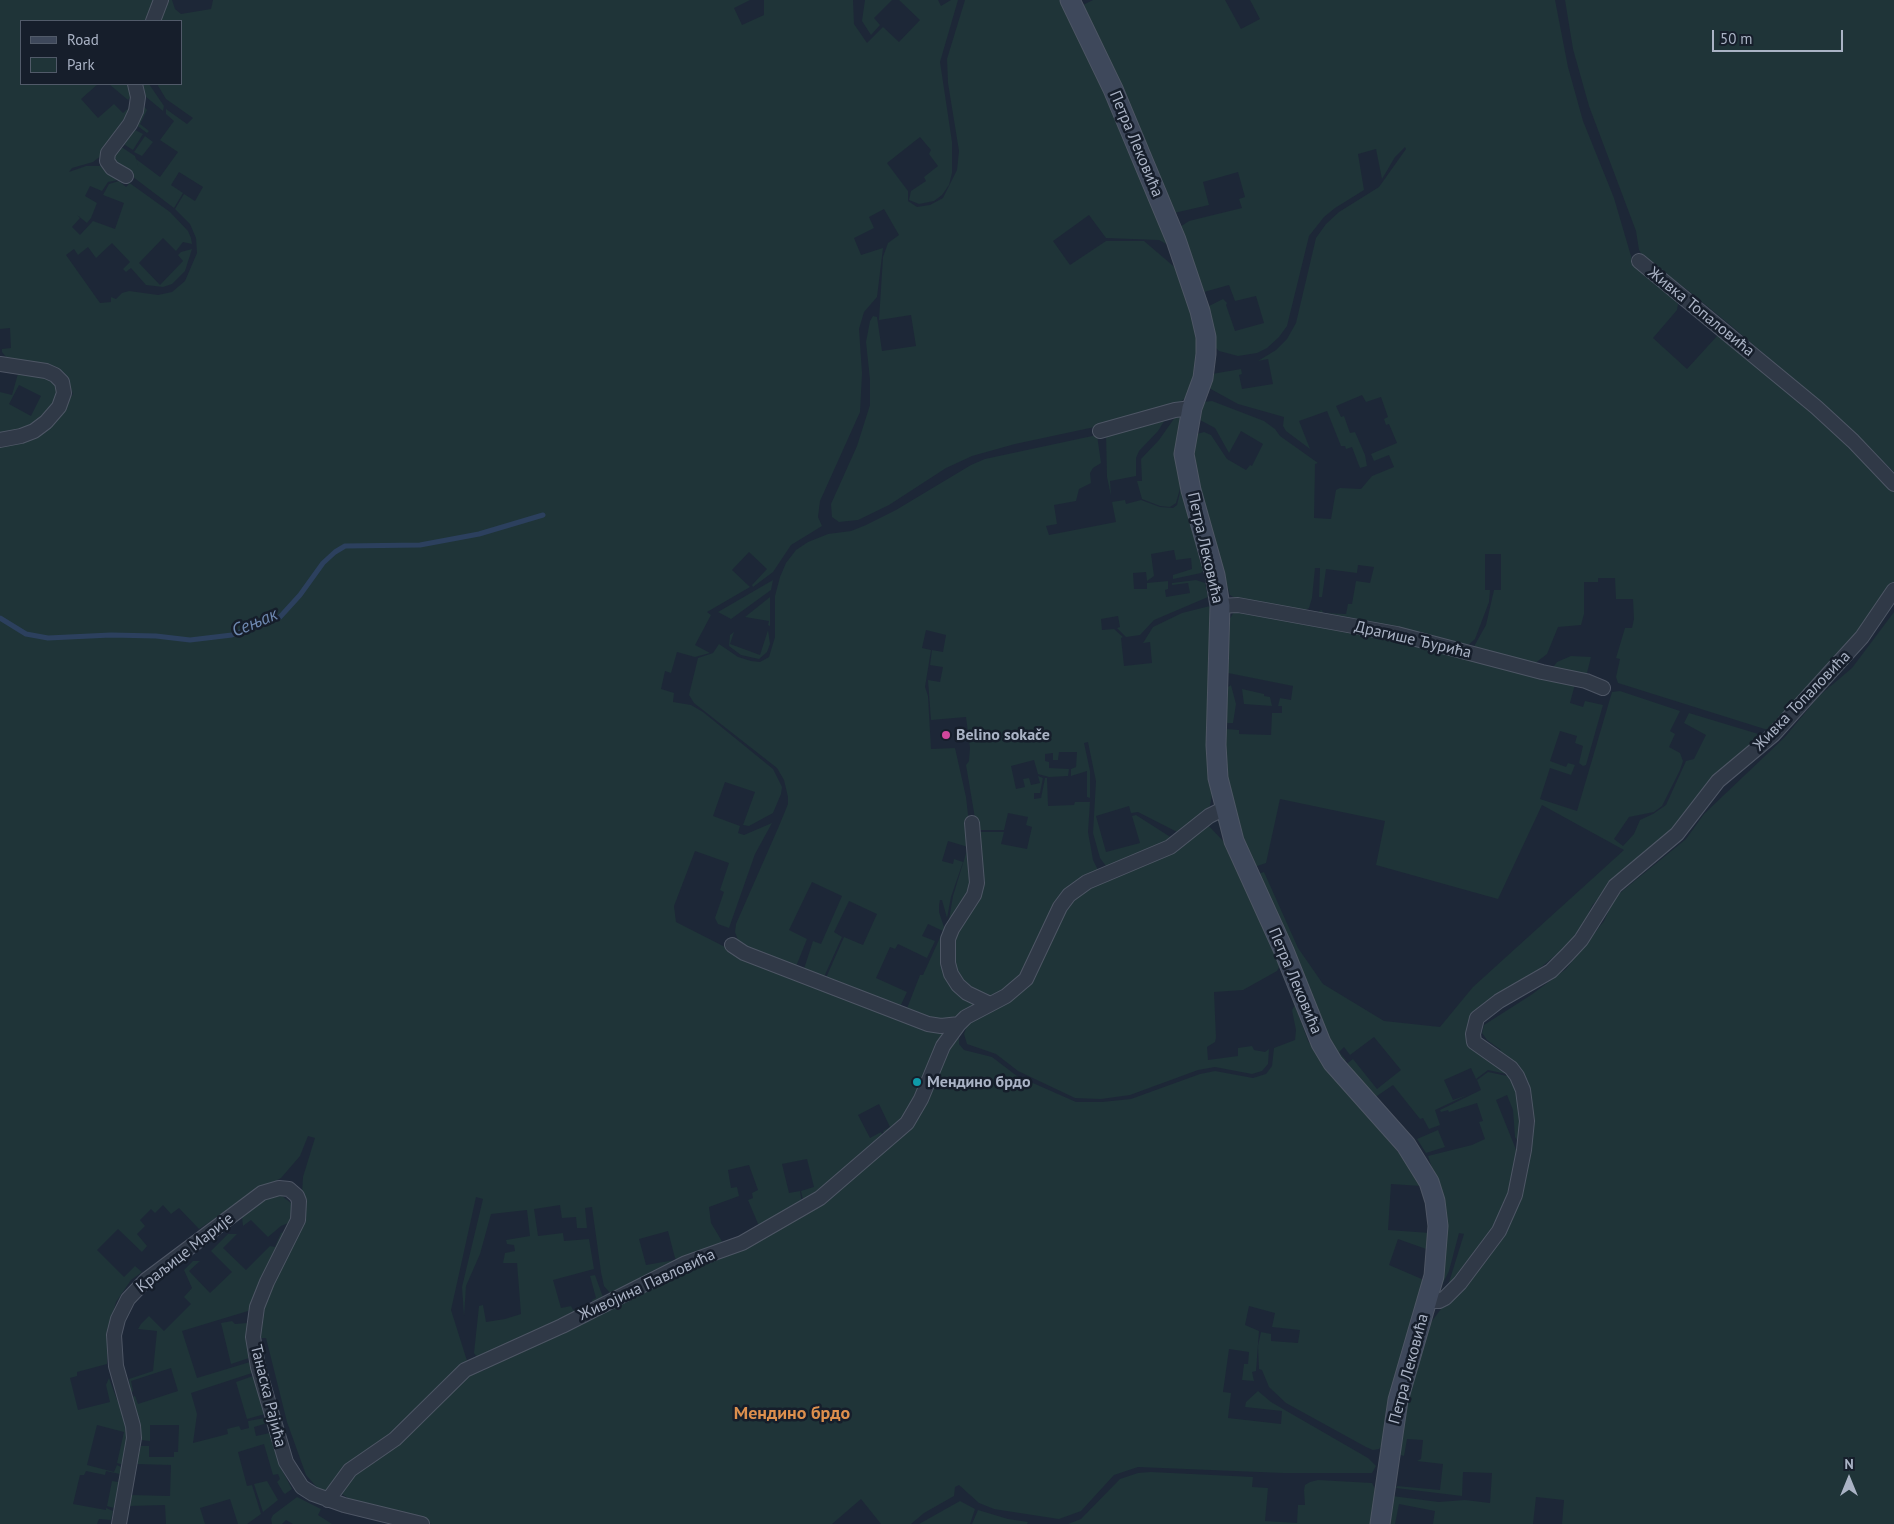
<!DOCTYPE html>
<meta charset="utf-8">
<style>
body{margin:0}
#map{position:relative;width:1894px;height:1524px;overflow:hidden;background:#1d2737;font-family:"PT Sans",sans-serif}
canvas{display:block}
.legend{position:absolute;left:20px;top:20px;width:162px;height:65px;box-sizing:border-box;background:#161e2b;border:1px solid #515a69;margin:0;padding:6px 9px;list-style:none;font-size:15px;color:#aab3c5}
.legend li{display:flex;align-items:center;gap:10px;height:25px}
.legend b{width:25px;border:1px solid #515a69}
.north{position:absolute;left:1824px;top:1454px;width:50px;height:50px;-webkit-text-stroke:4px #161e2b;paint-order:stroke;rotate:0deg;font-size:14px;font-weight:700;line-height:20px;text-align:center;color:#aab3c5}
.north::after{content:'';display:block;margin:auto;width:18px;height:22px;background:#aab3c5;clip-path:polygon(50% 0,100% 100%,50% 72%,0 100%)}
.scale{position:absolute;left:1712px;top:30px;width:131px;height:22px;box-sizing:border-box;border:2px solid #aab3c5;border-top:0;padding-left:6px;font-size:15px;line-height:18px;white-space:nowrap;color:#aab3c5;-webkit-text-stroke:4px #161e2b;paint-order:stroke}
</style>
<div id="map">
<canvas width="1894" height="1524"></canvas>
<ul class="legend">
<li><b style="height:6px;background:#3e485b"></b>Road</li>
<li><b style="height:14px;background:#1f3438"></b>Park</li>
</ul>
<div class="north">N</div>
<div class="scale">50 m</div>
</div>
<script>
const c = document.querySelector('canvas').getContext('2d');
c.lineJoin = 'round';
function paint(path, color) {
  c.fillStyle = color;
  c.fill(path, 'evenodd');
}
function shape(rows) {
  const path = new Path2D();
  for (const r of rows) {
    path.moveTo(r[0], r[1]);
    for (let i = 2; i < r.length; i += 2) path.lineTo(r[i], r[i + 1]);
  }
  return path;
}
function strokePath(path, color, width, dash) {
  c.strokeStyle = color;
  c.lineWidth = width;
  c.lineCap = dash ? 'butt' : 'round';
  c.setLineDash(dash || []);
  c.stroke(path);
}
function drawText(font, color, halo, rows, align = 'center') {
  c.font = font + ' "PT Sans",sans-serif';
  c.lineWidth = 5;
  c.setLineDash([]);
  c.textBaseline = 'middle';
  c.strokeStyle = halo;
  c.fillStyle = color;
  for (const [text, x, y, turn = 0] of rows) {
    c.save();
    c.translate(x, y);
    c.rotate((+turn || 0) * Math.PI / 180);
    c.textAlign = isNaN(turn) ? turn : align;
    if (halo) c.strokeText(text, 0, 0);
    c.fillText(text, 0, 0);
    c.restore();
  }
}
const green = shape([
 [0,0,155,0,148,21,21,21,21,84,98,84,81,99,98,118,114,104,123,113,134,103,133,109,102,155,93,162,72,168,69,172,86,166,100,166,105,167,118,180,108,182,102,191,90,186,85,196,97,203,91,218,87,223,77,215,80,218,72,227,80,235,93,221,115,229,124,203,103,195,109,184,119,181,126,187,129,184,124,179,170,212,188,231,191,238,192,244,183,242,176,251,163,238,139,263,160,285,183,261,178,255,181,252,192,249,185,271,172,284,163,287,146,285,131,268,126,272,123,269,130,262,112,243,96,258,88,247,78,255,74,249,66,255,100,303,111,302,111,297,116,299,122,293,129,291,158,295,172,292,185,281,197,253,196,238,190,224,175,209,184,194,195,201,203,187,179,172,171,185,183,193,174,208,112,161,120,146,135,156,140,172,136,159,160,177,178,152,160,140,174,121,166,114,166,109,187,124,193,118,166,99,157,84,181,84,181,21,160,21,165,0,172,0,175,9,181,14,211,9,213,0,750,0,734,8,742,25,764,15,764,0,853,0,854,24,867,43,883,27,899,42,920,20,899,0,938,0,941,6,951,0,958,0,940,62,952,142,952,173,949,185,942,195,934,201,919,204,909,200,911,191,926,181,924,177,938,166,929,154,931,150,920,137,887,163,908,191,908,201,917,207,930,205,943,198,957,170,959,151,948,83,947,59,965,0,1060,0,1109,103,1168,245,1159,240,1106,238,1089,215,1053,241,1070,265,1106,241,1144,241,1178,270,1196,327,1198,360,1187,397,1180,402,1118,422,1015,444,972,456,946,468,889,505,858,520,839,522,832,517,831,504,857,446,870,405,870,380,866,342,870,321,873,316,877,317,882,351,916,346,911,315,879,320,883,257,888,243,899,235,884,209,869,217,874,228,854,238,861,255,883,248,877,297,864,312,859,329,862,373,860,412,820,501,818,517,822,526,791,545,773,572,753,587,752,585,767,569,749,552,732,570,750,587,707,612,711,615,695,645,710,653,695,657,677,652,671,673,665,671,661,689,674,693,673,702,691,705,703,712,773,769,782,787,781,794,773,813,749,826,743,825,755,792,725,782,713,816,740,826,738,833,744,835,772,823,755,854,729,928,718,924,715,918,724,892,720,890,729,863,695,851,674,906,676,922,727,948,949,1028,914,1104,887,1138,883,1131,890,1127,879,1104,858,1115,870,1138,881,1132,885,1139,804,1204,801,1191,814,1187,807,1159,782,1164,789,1193,800,1191,802,1205,759,1226,748,1200,753,1198,752,1193,758,1190,749,1165,728,1170,731,1188,737,1187,739,1196,709,1207,711,1223,723,1243,680,1263,675,1258,668,1231,639,1239,646,1265,675,1260,678,1263,611,1294,604,1286,601,1272,592,1207,585,1208,587,1228,577,1228,576,1217,562,1218,560,1205,534,1209,538,1236,563,1233,564,1241,589,1239,594,1269,553,1280,561,1308,571,1306,573,1310,593,1304,592,1300,596,1298,590,1276,595,1275,604,1300,479,1360,474,1353,479,1306,483,1305,486,1322,505,1319,521,1314,517,1263,503,1263,505,1253,515,1251,514,1245,507,1244,506,1240,530,1236,527,1210,491,1214,480,1254,466,1286,464,1316,462,1287,483,1199,476,1197,451,1310,468,1364,328,1492,321,1492,306,1475,287,1422,266,1338,261,1338,262,1310,302,1195,303,1177,315,1138,308,1136,300,1156,281,1178,253,1193,199,1229,179,1208,171,1214,163,1205,155,1213,151,1209,140,1220,145,1226,137,1234,147,1246,142,1252,118,1229,97,1250,124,1277,135,1266,142,1272,131,1280,116,1302,109,1327,107,1364,77,1372,77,1376,70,1378,78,1410,110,1402,106,1385,109,1378,117,1400,120,1402,129,1433,124,1465,117,1463,124,1432,97,1425,87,1465,114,1472,117,1465,123,1468,114,1508,107,1506,112,1481,118,1482,120,1474,106,1471,105,1475,86,1471,84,1475,80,1475,73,1504,106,1510,106,1508,113,1511,111,1520,99,1519,97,1524,0,1524,0,444,53,419,73,394,67,380,10,362,2,352,2,349,11,348,10,328,0,329],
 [865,0,892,0,874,18,880,25,871,35,862,21],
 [1093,0,1225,0,1241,29,1260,19,1250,0,1555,0,1568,67,1583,121,1614,198,1633,263,1674,298,1678,304,1677,310,1653,338,1687,369,1718,335,1756,364,1854,451,1894,492,1894,584,1860,632,1771,731,1618,683,1616,677,1620,659,1616,658,1625,628,1632,628,1634,619,1633,599,1616,599,1615,578,1598,578,1598,582,1584,582,1584,614,1581,625,1558,627,1547,654,1534,664,1472,650,1486,625,1494,590,1501,590,1501,554,1485,554,1485,590,1490,590,1489,602,1475,639,1467,646,1318,614,1319,611,1322,610,1323,613,1346,614,1348,604,1352,604,1356,581,1370,583,1374,567,1358,565,1357,573,1326,569,1322,597,1319,597,1320,568,1315,568,1312,598,1309,608,1303,611,1240,601,1230,595,1205,513,1193,454,1197,434,1204,432,1211,435,1227,459,1246,470,1250,465,1252,466,1263,444,1241,431,1229,453,1215,428,1200,420,1204,402,1212,401,1264,421,1275,429,1280,436,1318,463,1315,464,1314,518,1331,519,1336,490,1340,488,1361,489,1372,476,1394,467,1389,455,1374,461,1371,454,1397,443,1389,424,1386,425,1384,419,1388,417,1381,397,1366,402,1362,395,1336,406,1341,417,1344,416,1350,433,1355,432,1365,455,1367,466,1360,468,1352,447,1346,449,1345,446,1341,446,1327,411,1299,421,1310,449,1286,431,1283,426,1284,417,1238,404,1209,388,1212,374,1241,369,1242,374,1239,375,1242,389,1273,384,1268,359,1258,361,1276,350,1287,339,1296,323,1316,238,1326,224,1339,212,1379,187,1406,149,1405,147,1395,157,1382,179,1376,149,1358,154,1364,190,1335,208,1324,217,1309,236,1287,326,1279,337,1267,348,1257,353,1238,356,1219,351,1216,348,1209,306,1223,299,1227,303,1226,305,1235,331,1264,323,1256,296,1235,301,1229,285,1204,292,1180,227,1189,221,1242,208,1239,199,1245,197,1238,172,1203,182,1209,205,1174,213,1083,5],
 [1565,0,1894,0,1894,472,1846,425,1735,329,1685,288,1645,260,1639,250,1636,231,1589,106,1573,49],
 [109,84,129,84,131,96,128,100],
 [138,84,149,84,164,106,163,111,145,96],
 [142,104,147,110,140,124,149,131,147,133,135,124],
 [135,130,143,134,133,150,122,143],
 [145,136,153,142,142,156,134,152],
 [19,370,54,380,58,395,41,422,0,436,0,392,12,395],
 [19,385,41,396,31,416,9,404],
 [1178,413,1182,413,1176,454,1181,485,1176,503,1170,507,1160,506,1142,499,1137,481,1142,481,1141,459,1159,440],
 [1168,415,1158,431,1139,451,1136,458,1136,476,1110,481,1111,496,1107,477,1106,434],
 [1097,435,1101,463,1093,468,1090,473,1091,483,1079,489,1076,501,1054,505,1057,524,1046,526,1049,535,1116,522,1112,502,1125,500,1126,504,1141,500,1160,507,1173,508,1177,505,1181,488,1203,571,1201,573,1173,579,1173,575,1192,569,1191,558,1176,560,1174,550,1151,554,1154,576,1147,581,1146,572,1133,573,1134,589,1147,589,1147,583,1168,581,1168,589,1165,590,1166,597,1190,593,1188,583,1172,585,1172,583,1196,580,1205,583,1208,597,1154,620,1140,635,1126,637,1117,628,1120,627,1118,616,1101,619,1102,630,1114,629,1123,637,1121,638,1124,666,1152,663,1150,642,1143,643,1153,627,1182,613,1210,606,1212,673,1208,745,1212,795,1210,806,1193,827,1183,835,1138,812,1131,813,1129,806,1096,816,1106,852,1140,843,1132,816,1136,815,1175,840,1141,859,1109,870,1100,858,1093,833,1096,781,1088,742,1084,743,1090,771,1090,798,1087,797,1087,771,1071,776,1071,769,1076,767,1077,752,1059,752,1058,760,1053,760,1053,753,1045,754,1045,761,1049,762,1049,768,1069,769,1068,776,1049,777,1038,774,1034,760,1011,766,1016,789,1025,787,1023,779,1029,778,1031,785,1040,783,1038,776,1043,778,1040,793,1034,793,1034,799,1041,798,1045,778,1047,778,1048,806,1074,805,1075,802,1090,802,1088,832,1093,860,1100,874,1084,881,1061,898,1030,961,1016,984,1008,990,991,997,984,996,966,987,955,974,952,965,951,942,954,932,970,909,979,887,981,877,977,832,1004,832,1001,844,1027,849,1032,827,1026,825,1028,817,1008,813,1004,830,977,830,966,765,969,761,970,748,966,717,931,720,928,680,940,682,943,667,930,665,932,650,943,652,946,635,926,630,922,648,931,650,925,687,928,696,931,749,955,748,966,797,974,868,973,892,953,924,949,920,953,896,968,847,948,841,942,861,953,864,954,859,963,862,951,897,947,918,942,900,940,900,939,905,939,912,945,930,943,962,954,985,980,1003,963,1014,938,1021,929,1021,906,1011,920,975,923,975,943,931,928,924,922,936,935,941,927,958,898,944,895,949,890,947,876,978,907,992,899,1009,825,980,844,937,863,945,877,914,849,901,834,932,842,937,823,979,803,972,813,941,821,944,842,896,812,882,789,930,807,939,795,969,760,956,740,946,735,932,736,924,779,826,788,804,788,797,784,780,777,768,694,703,689,695,698,658,713,653,719,644,738,657,751,661,760,662,769,657,775,637,775,596,780,577,786,563,796,550,808,542,828,534,851,531,866,525,896,510,971,465,985,459],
 [773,580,771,590,731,619,718,612],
 [770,597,770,626,768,625,769,621,745,617],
 [1238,610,1368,632,1575,684,1570,703,1583,707,1585,701,1603,705,1586,765,1583,766,1579,763,1583,746,1575,743,1577,736,1560,731,1550,761,1566,767,1568,763,1575,765,1571,775,1550,768,1540,799,1577,811,1612,692,1620,691,1680,711,1670,731,1675,734,1669,747,1680,753,1683,761,1680,770,1662,806,1654,812,1629,817,1614,839,1623,846,1634,834,1640,820,1653,814,1666,805,1686,761,1694,759,1706,735,1684,723,1689,713,1765,736,1679,825,1608,886,1592,906,1580,930,1563,949,1468,1028,1511,1075,1488,1070,1476,1079,1471,1068,1444,1080,1453,1100,1467,1095,1435,1110,1440,1125,1429,1129,1423,1118,1420,1119,1393,1085,1374,1098,1345,1065,1353,1059,1377,1089,1401,1070,1374,1037,1350,1055,1344,1047,1339,1052,1346,1060,1343,1063,1330,1044,1257,874,1264,872,1298,948,1323,984,1384,1021,1440,1027,1473,987,1624,850,1542,805,1498,899,1376,865,1385,821,1280,799,1266,863,1254,867,1241,833,1226,775,1225,729,1239,730,1239,734,1271,735,1272,713,1282,713,1282,706,1278,706,1280,698,1291,700,1293,686,1228,673,1229,620,1234,612],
 [1894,612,1894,1524,1562,1524,1564,1500,1536,1497,1533,1524,1433,1524,1435,1511,1399,1504,1395,1524,1389,1524,1392,1496,1439,1502,1465,1500,1490,1503,1492,1473,1463,1472,1462,1496,1396,1488,1397,1486,1440,1490,1443,1464,1417,1461,1421,1459,1423,1440,1407,1439,1404,1456,1398,1454,1404,1412,1429,1325,1509,1218,1528,1093,1495,1053,1501,1050,1487,1040,1482,1033,1484,1025,1531,995,1566,969,1604,921,1615,897,1686,839,1704,814,1785,737,1819,696,1852,668],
 [768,630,770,644,767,652,759,659,741,655,729,646,730,635,734,632,730,644,760,655],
 [1571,656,1591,657,1586,677,1551,670,1557,662],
 [1231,685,1236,704,1233,723,1227,723,1225,727,1228,687],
 [1242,689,1264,694,1264,696,1270,697,1272,706,1244,704],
 [1207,824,1226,844,1278,959,1279,967,1277,971,1243,990,1214,992,1216,1038,1215,1042,1207,1047,1208,1060,1238,1056,1238,1048,1252,1046,1254,1050,1265,1052,1269,1049,1268,1064,1262,1071,1252,1074,1215,1067,1198,1070,1130,1095,1101,1099,1075,1098,1018,1071,996,1054,967,1044,964,1034,968,1023,1013,996,1069,902,1082,891],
 [1295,1005,1308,1041,1337,1080,1404,1159,1421,1186,1391,1184,1388,1230,1430,1233,1429,1250,1398,1239,1389,1265,1424,1280,1383,1444,1379,1449,1373,1450,1366,1447,1286,1403,1269,1387,1262,1370,1259,1369,1258,1346,1261,1332,1271,1334,1271,1341,1298,1343,1300,1330,1272,1327,1275,1313,1249,1306,1245,1325,1259,1331,1256,1371,1252,1372,1254,1381,1242,1380,1244,1364,1248,1364,1249,1352,1229,1349,1223,1392,1231,1393,1228,1418,1281,1424,1282,1411,1245,1407,1246,1402,1258,1391,1271,1402,1368,1458,1376,1466,1372,1473,1283,1473,1138,1467,1114,1475,1081,1511,1059,1519,994,1509,979,1503,959,1485,955,1487,954,1496,924,1513,911,1524,881,1524,861,1499,832,1524,432,1524,348,1498,339,1492,347,1485,348,1480,467,1375,480,1370,483,1371,500,1358,687,1268,741,1248,890,1144,941,1058,959,1033,959,1044,964,1050,992,1057,1017,1076,1076,1102,1102,1102,1131,1099,1200,1074,1215,1071,1253,1078,1266,1074,1272,1066,1274,1048,1295,1040,1296,1030,1292,1010],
 [1488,1072,1512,1077,1520,1093,1521,1146,1515,1137,1513,1110,1507,1095,1496,1100,1519,1157,1518,1167,1499,1224,1446,1292,1464,1234,1459,1233,1449,1271,1439,1291,1442,1198,1428,1156,1472,1145,1485,1139,1479,1122,1483,1121,1477,1103,1449,1112,1448,1110,1441,1112,1440,1110,1481,1090,1477,1080],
 [1438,1130,1445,1147,1426,1153,1417,1139],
 [276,1195,282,1196,291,1203,293,1208,291,1222,281,1226,268,1237,251,1220,243,1226,242,1217,268,1198],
 [289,1230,248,1311,182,1331,197,1378,250,1362,252,1373,191,1393,197,1414,193,1443,228,1434,227,1429,239,1426,241,1430,249,1428,248,1421,265,1418,267,1423,254,1427,256,1436,270,1433,281,1468,292,1489,285,1494,283,1492,277,1482,280,1479,278,1474,273,1475,264,1444,238,1452,247,1486,252,1485,261,1514,247,1524,238,1524,230,1499,200,1508,205,1524,166,1524,165,1505,128,1506,130,1495,170,1496,171,1465,136,1464,141,1446,149,1446,149,1457,174,1457,174,1452,178,1452,179,1425,150,1425,150,1441,141,1440,131,1397,135,1396,138,1404,178,1391,171,1368,131,1381,133,1391,130,1393,129,1379,153,1371,157,1331,138,1329,141,1324,149,1316,164,1331,191,1304,184,1297,192,1288,184,1270,193,1261,200,1261,189,1271,210,1293,232,1272,211,1251,228,1234,237,1234,223,1248,246,1270,270,1246,275,1247,281,1233],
 [232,1321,235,1324,247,1323,249,1358,231,1364,221,1323],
 [253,1376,265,1414,247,1419,236,1382],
 [1151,1472,1253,1477,1252,1487,1268,1488,1265,1521,1297,1523,1298,1505,1305,1505,1304,1490,1305,1485,1310,1482,1318,1480,1372,1483,1375,1489,1371,1524,1068,1524,1081,1519,1120,1479,1138,1473],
 [267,1481,278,1500,263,1512,254,1484],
 [297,1497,321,1509,318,1515,332,1524,293,1524,286,1520,282,1524,272,1524,271,1519,273,1515],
 [960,1501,975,1509,970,1524,919,1524],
 [978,1510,1008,1519,1028,1522,1027,1524,972,1524]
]);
const stream = shape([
 [0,618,26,634,48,638,111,635,156,636,190,640,232,635,280,617,300,595,323,563,335,552,345,546,420,545,479,534,543,515]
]);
const street = shape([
 [153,21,161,0],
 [126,176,112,168,107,161,108,153,130,124,136,111,138,97,135,84],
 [1639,261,1816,407,1853,441,1894,484],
 [0,364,46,371,55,375,62,382,64,393,59,407,46,422,34,431,21,436,0,440],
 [1100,431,1175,410,1192,408],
 [1220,606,1238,605,1397,634,1542,672,1586,681,1603,688],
 [972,823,977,883,974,895,952,929,948,939,948,963,951,974,958,985,967,993,990,1004],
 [732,945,744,953,928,1024,941,1026,959,1024],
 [1428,1301,1439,1301,1445,1298,1460,1283,1499,1231,1515,1195,1524,1150,1527,1121,1523,1090,1517,1076,1511,1068,1474,1042,1473,1034,1477,1018,1499,1001,1551,971,1567,955,1581,940,1615,886,1677,834,1718,781,1773,735,1862,637,1894,590],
 [328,1500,350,1470,395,1439,465,1370,562,1326,686,1263,742,1243,820,1198,907,1123,921,1099,943,1046,959,1024,966,1017,1006,996,1026,979,1060,907,1069,895,1087,882,1170,847,1209,816,1225,808],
 [119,1524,134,1438,133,1426,116,1366,114,1335,118,1319,128,1299,146,1280,262,1193,279,1188,289,1189,297,1196,299,1201,298,1220,267,1282,257,1307,253,1337,258,1367,286,1462,302,1487,313,1494,344,1505,422,1524]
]);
const secondary = shape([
 [1070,0,1113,89,1176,240,1200,311,1206,337,1206,354,1203,378,1192,408,1184,454,1191,490,1215,575,1220,606,1216,745,1218,778,1234,841,1284,951,1321,1043,1333,1063,1406,1145,1429,1182,1435,1201,1438,1226,1434,1276,1398,1400,1380,1524]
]);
const markers = [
 [946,735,5,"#d1479c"],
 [917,1082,5,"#0f9aa8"]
];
const streetNames = [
 ["Петра Лековића",1136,144,67],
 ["Живка Топаловића",1701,312,39],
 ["Петра Лековића",1205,548,77],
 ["Драгише Ђурића",1413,640,13],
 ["Живка Топаловића",1802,701,-46],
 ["Петра Лековића",1295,981,67],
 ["Краљице Марије",185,1253,-38],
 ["Живојина Павловића",647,1285,-25],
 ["Петра Лековића",1409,1369,-75],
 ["Танаска Рајића",268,1396,76]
];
const poiNames = [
 ["Belino sokače",956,735],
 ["Мендино брдо",927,1082]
];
const waterNames = [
 ["Сењак",255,623,-23]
];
const neighbourhoodNames = [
 ["Мендино брдо",792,1414]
];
paint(green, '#1f3438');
strokePath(stream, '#2c405e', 5);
strokePath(street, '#4e5665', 16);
strokePath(secondary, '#4e5665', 21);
strokePath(street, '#303947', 14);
strokePath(secondary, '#3e485b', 19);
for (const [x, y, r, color] of markers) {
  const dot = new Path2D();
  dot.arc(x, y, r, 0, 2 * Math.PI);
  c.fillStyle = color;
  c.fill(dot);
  strokePath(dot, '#161e2b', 2);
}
drawText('16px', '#aab3c5', '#161e2b', streetNames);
drawText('bold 16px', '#aab3c5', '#161e2b', poiNames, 'left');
drawText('italic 18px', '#6f89b1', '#161e2b', waterNames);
drawText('bold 18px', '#dc8f4d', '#161e2b', neighbourhoodNames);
</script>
